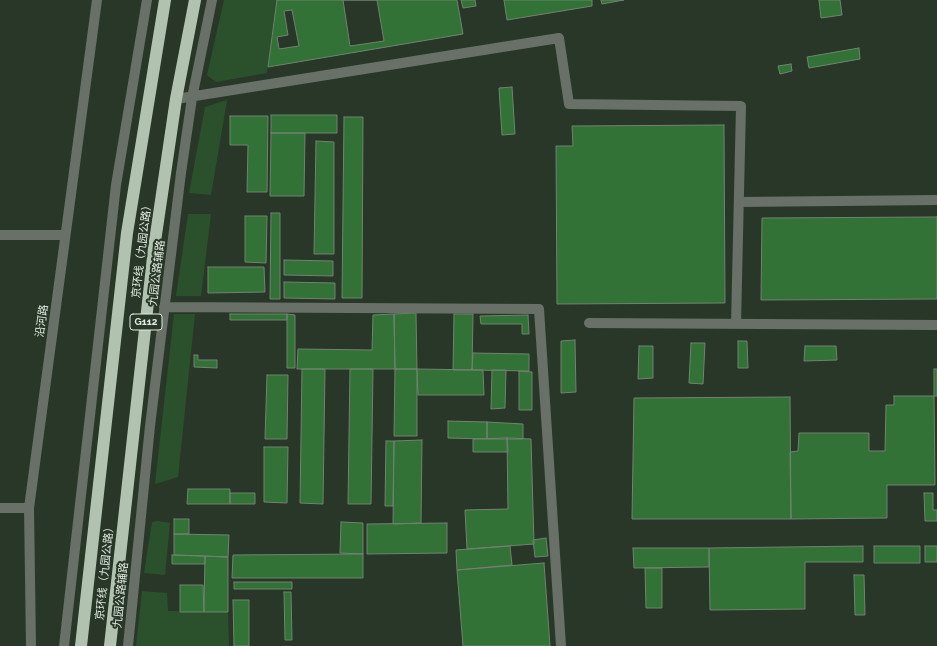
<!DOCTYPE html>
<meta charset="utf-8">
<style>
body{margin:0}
canvas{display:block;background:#283728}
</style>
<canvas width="937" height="646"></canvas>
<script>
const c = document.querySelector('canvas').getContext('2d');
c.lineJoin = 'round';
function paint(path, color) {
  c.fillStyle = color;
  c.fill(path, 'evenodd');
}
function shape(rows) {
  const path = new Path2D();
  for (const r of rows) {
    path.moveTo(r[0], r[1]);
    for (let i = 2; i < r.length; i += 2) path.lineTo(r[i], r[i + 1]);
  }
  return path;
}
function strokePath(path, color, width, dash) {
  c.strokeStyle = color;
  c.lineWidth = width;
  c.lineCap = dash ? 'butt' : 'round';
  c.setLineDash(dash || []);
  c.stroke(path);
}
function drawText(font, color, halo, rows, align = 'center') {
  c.font = font + ' Raleway,"Noto Sans SC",sans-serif';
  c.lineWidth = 4;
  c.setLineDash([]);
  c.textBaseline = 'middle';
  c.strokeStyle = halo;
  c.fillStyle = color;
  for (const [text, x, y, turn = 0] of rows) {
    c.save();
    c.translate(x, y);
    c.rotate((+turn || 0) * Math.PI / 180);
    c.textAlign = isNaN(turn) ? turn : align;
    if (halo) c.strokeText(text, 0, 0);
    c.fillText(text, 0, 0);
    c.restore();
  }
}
const green = shape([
 [224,0,277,0,267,73,216,82,207,75],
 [227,100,211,195,189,193,205,107],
 [188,214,211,214,201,296,176,296],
 [174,314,195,314,178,477,155,484],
 [158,521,170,523,165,575,144,573,152,522],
 [142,591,167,593,168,611,228,612,229,646,136,646]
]);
const building = shape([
 [277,0,457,0,463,34,268,67,277,0],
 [343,0,377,0,384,41,350,46,343,0],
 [461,0,475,0,476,6,463,8,461,0],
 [504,0,592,0,592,6,507,20,504,0],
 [601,0,624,0,602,4,601,0],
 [819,0,840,0,842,15,821,18,819,0],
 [292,10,299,46,279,49,277,37,288,35,284,11,292,10],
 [859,48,860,59,809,68,807,57,859,48],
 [791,64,792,71,780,74,778,66,791,64],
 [512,87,515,134,502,135,499,88,512,87],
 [271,115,337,115,337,133,271,133,271,115],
 [230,116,268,116,267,192,247,192,248,145,230,145,230,116],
 [344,117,363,117,362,298,342,298,344,117],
 [724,125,725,303,557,304,556,146,573,146,572,126,724,125],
 [271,133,305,133,304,196,270,196,271,133],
 [316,141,334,142,334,254,314,254,316,141],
 [271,213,280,213,280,299,270,299,271,213],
 [245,216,267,216,266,263,245,262,245,216],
 [937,217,937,299,761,300,762,218,937,217],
 [284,260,333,261,333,276,284,275,284,260],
 [208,267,264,267,265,292,208,293,208,267],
 [284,282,335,283,335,299,284,298,284,282],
 [416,313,417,369,395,369,394,314,416,313],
 [230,314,287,314,287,320,230,320,230,314],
 [287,314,295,315,295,368,287,368,287,314],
 [394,314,395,369,297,369,298,349,372,350,373,315,394,314],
 [454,314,473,314,472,370,453,370,454,314],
 [528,315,529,334,522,334,522,324,481,324,480,316,528,315],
 [575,340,576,392,561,393,561,341,575,340],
 [738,341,747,341,748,368,738,368,738,341],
 [691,343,705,343,703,384,689,383,691,343],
 [639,346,653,346,653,378,638,379,639,346],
 [805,346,836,346,837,360,804,361,805,346],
 [473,353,529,354,529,371,472,370,473,353],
 [194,355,198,355,198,360,217,360,217,368,194,367,194,355],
 [302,369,325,369,323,504,300,503,302,369],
 [350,369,373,369,371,504,348,504,350,369],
 [395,369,417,369,417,436,394,436,395,369],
 [417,369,483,370,484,395,418,395,417,369],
 [934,369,937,369,937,396,934,396,934,369],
 [492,370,506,370,505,408,491,409,492,370],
 [519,371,532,372,532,410,519,410,519,371],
 [267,375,288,375,287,439,265,439,267,375],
 [894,396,934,396,935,485,887,485,887,518,791,519,790,452,798,451,799,433,869,433,869,451,885,451,886,405,894,405,894,396],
 [790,397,791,519,632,519,634,398,790,397],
 [448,421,487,422,487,439,448,438,448,421],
 [487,422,523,424,523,439,487,439,487,422],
 [507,438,531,439,534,544,467,549,465,510,508,509,507,438],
 [507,438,508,452,473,452,473,439,507,438],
 [422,440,421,523,393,524,394,441,422,440],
 [386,441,394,441,393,506,385,506,386,441],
 [264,447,288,447,287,503,264,502,264,447],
 [188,489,230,489,230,504,187,504,188,489],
 [230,493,255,493,255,504,230,504,230,493],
 [924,493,933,493,933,510,937,510,937,521,925,521,924,493],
 [174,519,189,519,189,534,174,534,174,519],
 [341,522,363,523,363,554,340,553,341,522],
 [447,523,447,553,367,554,367,524,447,523],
 [174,534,229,535,228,557,174,555,174,534],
 [546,538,548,556,535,557,533,540,546,538],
 [510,546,512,565,457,570,456,550,510,546],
 [863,546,863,562,805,562,805,609,710,610,709,548,863,546],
 [874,546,920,546,920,563,874,563,874,546],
 [925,546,937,546,937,562,925,562,925,546],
 [633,548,709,548,709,567,634,568,633,548],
 [363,554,363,578,232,578,233,555,363,554],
 [172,555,205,556,205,564,172,564,172,555],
 [205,556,228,557,228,612,204,612,205,556],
 [544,563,550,646,463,646,457,570,544,563],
 [645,568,662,568,662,608,646,608,645,568],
 [854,575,864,575,865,615,855,615,854,575],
 [234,582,292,582,292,589,234,589,234,582],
 [180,585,203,585,204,612,180,612,180,585],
 [284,592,291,592,292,640,285,640,284,592],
 [233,600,249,600,249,646,234,646,233,600]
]);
const minor = shape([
 [176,99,559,38,569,104,741,106,736,324],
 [739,202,937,200],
 [0,235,65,235],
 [164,307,539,309,561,646],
 [589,323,937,325],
 [0,508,29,508],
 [31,646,29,508,97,0],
 [64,646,116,185,147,0],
 [128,646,150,426,181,173,192,98,212,0]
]);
const highway = shape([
 [81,646,127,233,165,0],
 [110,646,154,248,176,99,195,0]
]);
const shields = [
 [146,322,32]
];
const shieldNames = [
 ["G112",146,322]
];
const streetNames = [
 ["京环线（九园公路）",142,249,-83],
 ["九园公路辅路",157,273,-83],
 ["沿河路",42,321,-82],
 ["京环线（九园公路）",105,571,-84],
 ["九园公路辅路",121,595,-84]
];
paint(green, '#2b502c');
paint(building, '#337236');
strokePath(building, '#718271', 1);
strokePath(minor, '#687068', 10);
strokePath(highway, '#b1c3b0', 12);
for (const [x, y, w] of shields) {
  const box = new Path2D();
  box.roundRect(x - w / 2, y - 8, w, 16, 3);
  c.fillStyle = '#283728';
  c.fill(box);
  strokePath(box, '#e2ece2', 1);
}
drawText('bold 10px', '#e2ece2', null, shieldNames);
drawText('11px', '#e2ece2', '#283728', streetNames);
</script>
